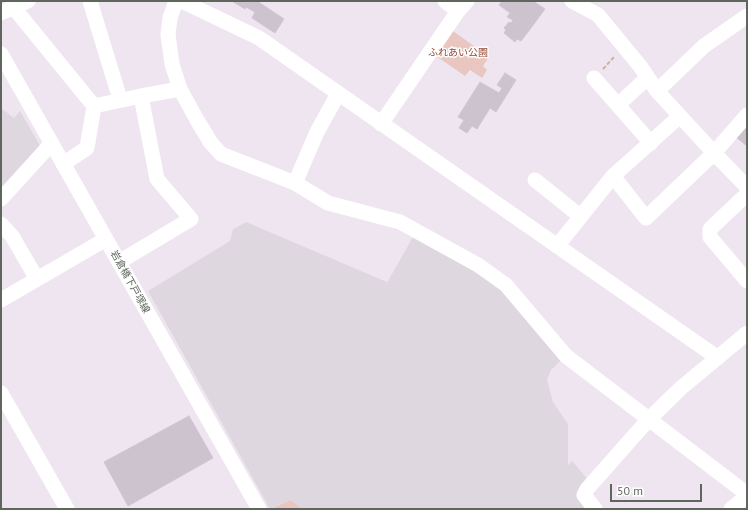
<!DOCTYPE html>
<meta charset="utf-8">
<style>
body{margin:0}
#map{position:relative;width:748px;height:510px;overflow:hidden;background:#efe5f0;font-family:"PT Sans",sans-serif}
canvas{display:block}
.frame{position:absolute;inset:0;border:2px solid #5f665c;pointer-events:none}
.scale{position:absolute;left:610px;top:484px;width:92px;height:18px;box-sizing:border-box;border:2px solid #5f665c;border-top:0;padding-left:5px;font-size:12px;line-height:14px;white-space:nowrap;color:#5f665c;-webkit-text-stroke:3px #fff;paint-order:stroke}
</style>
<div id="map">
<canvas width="748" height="510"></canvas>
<div class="frame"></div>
<div class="scale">50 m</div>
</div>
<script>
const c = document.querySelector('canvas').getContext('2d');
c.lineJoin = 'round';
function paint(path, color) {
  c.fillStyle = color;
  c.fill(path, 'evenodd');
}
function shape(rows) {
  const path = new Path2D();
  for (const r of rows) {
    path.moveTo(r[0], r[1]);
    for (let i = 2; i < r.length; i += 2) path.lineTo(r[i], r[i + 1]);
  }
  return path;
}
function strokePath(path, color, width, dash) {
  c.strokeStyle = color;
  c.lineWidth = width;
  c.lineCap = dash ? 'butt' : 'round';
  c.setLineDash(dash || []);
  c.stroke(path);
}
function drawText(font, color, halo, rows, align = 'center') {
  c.font = font + ' "PT Sans","Noto Sans JP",sans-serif';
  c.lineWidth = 3;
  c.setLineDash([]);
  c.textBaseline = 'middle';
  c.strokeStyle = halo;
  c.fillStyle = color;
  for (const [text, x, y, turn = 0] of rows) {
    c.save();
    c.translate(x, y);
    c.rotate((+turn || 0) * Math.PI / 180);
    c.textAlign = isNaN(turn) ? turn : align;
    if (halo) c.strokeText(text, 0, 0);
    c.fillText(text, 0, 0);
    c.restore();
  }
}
const industrial = shape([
 [1,108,14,118,20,111,42,149,1,194],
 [246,222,387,282,384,288,413,237,476,271,503,289,564,357,551,370,547,380,553,402,568,424,568,465,572,461,589,481,586,506,583,509,303,509,290,500,270,509,148,291,230,241,233,229]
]);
const green = shape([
 [453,31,489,57,483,66,487,70,482,78,470,70,465,76,436,56],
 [290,500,303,509,271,509]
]);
const building = shape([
 [232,1,257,1,284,19,275,33,252,18,255,12,246,7,245,9,232,1],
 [502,1,533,1,545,9,531,28,499,5,502,1],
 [510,13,531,28,521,41,517,39,515,42,504,33,506,30,504,28,509,22,511,23,513,20,507,17,510,13],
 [505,73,516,80,496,112,490,108,477,129,472,126,467,133,459,128,464,120,458,117,480,82,499,93,502,88,497,85,505,73],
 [747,125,747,146,736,137,747,125],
 [189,416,213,458,128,506,104,462,189,416]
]);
const path = shape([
 [603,69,615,56]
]);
const minor = shape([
 [90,1,120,99],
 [176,1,170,18,168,35,172,64,180,89,197,120,211,143,221,154,295,183,328,203,400,222,478,265,506,285,566,356,747,494],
 [182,1,259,38,718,358],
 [445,1,458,11],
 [572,1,598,15,640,66,657,91,714,153,747,187],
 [14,8,94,106],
 [1,13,28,1],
 [1,54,259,509],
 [594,78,651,143],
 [657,91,704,46,747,16],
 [619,104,647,78],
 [381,124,458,11,467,1],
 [63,164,87,148,94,106,141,96],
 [613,176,646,218,714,153,747,115],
 [535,180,580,216],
 [295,183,317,132,338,94],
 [747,194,710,229,710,237,747,281],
 [1,199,51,144],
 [1,224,12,236,37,279],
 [558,245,613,176,680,116],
 [119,262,191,219,157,179,141,96,180,89],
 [1,300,106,239],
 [1,393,67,509],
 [595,509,584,495,587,489,649,419,681,388,747,333],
 [731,509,747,496]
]);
const parkNames = [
 ["ふれあい公園",458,53]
];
const streetNames = [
 ["岩倉橋下戸塚線",130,282,61]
];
paint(industrial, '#ded7df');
paint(green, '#e9c7c0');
paint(building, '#ccc3ce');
strokePath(building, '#d3c3d5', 1);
strokePath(path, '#cdb19a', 2, [4, 2]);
strokePath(minor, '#fff', 15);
drawText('10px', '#904732', '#fff', parkNames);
drawText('10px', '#5f665c', '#fff', streetNames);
</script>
